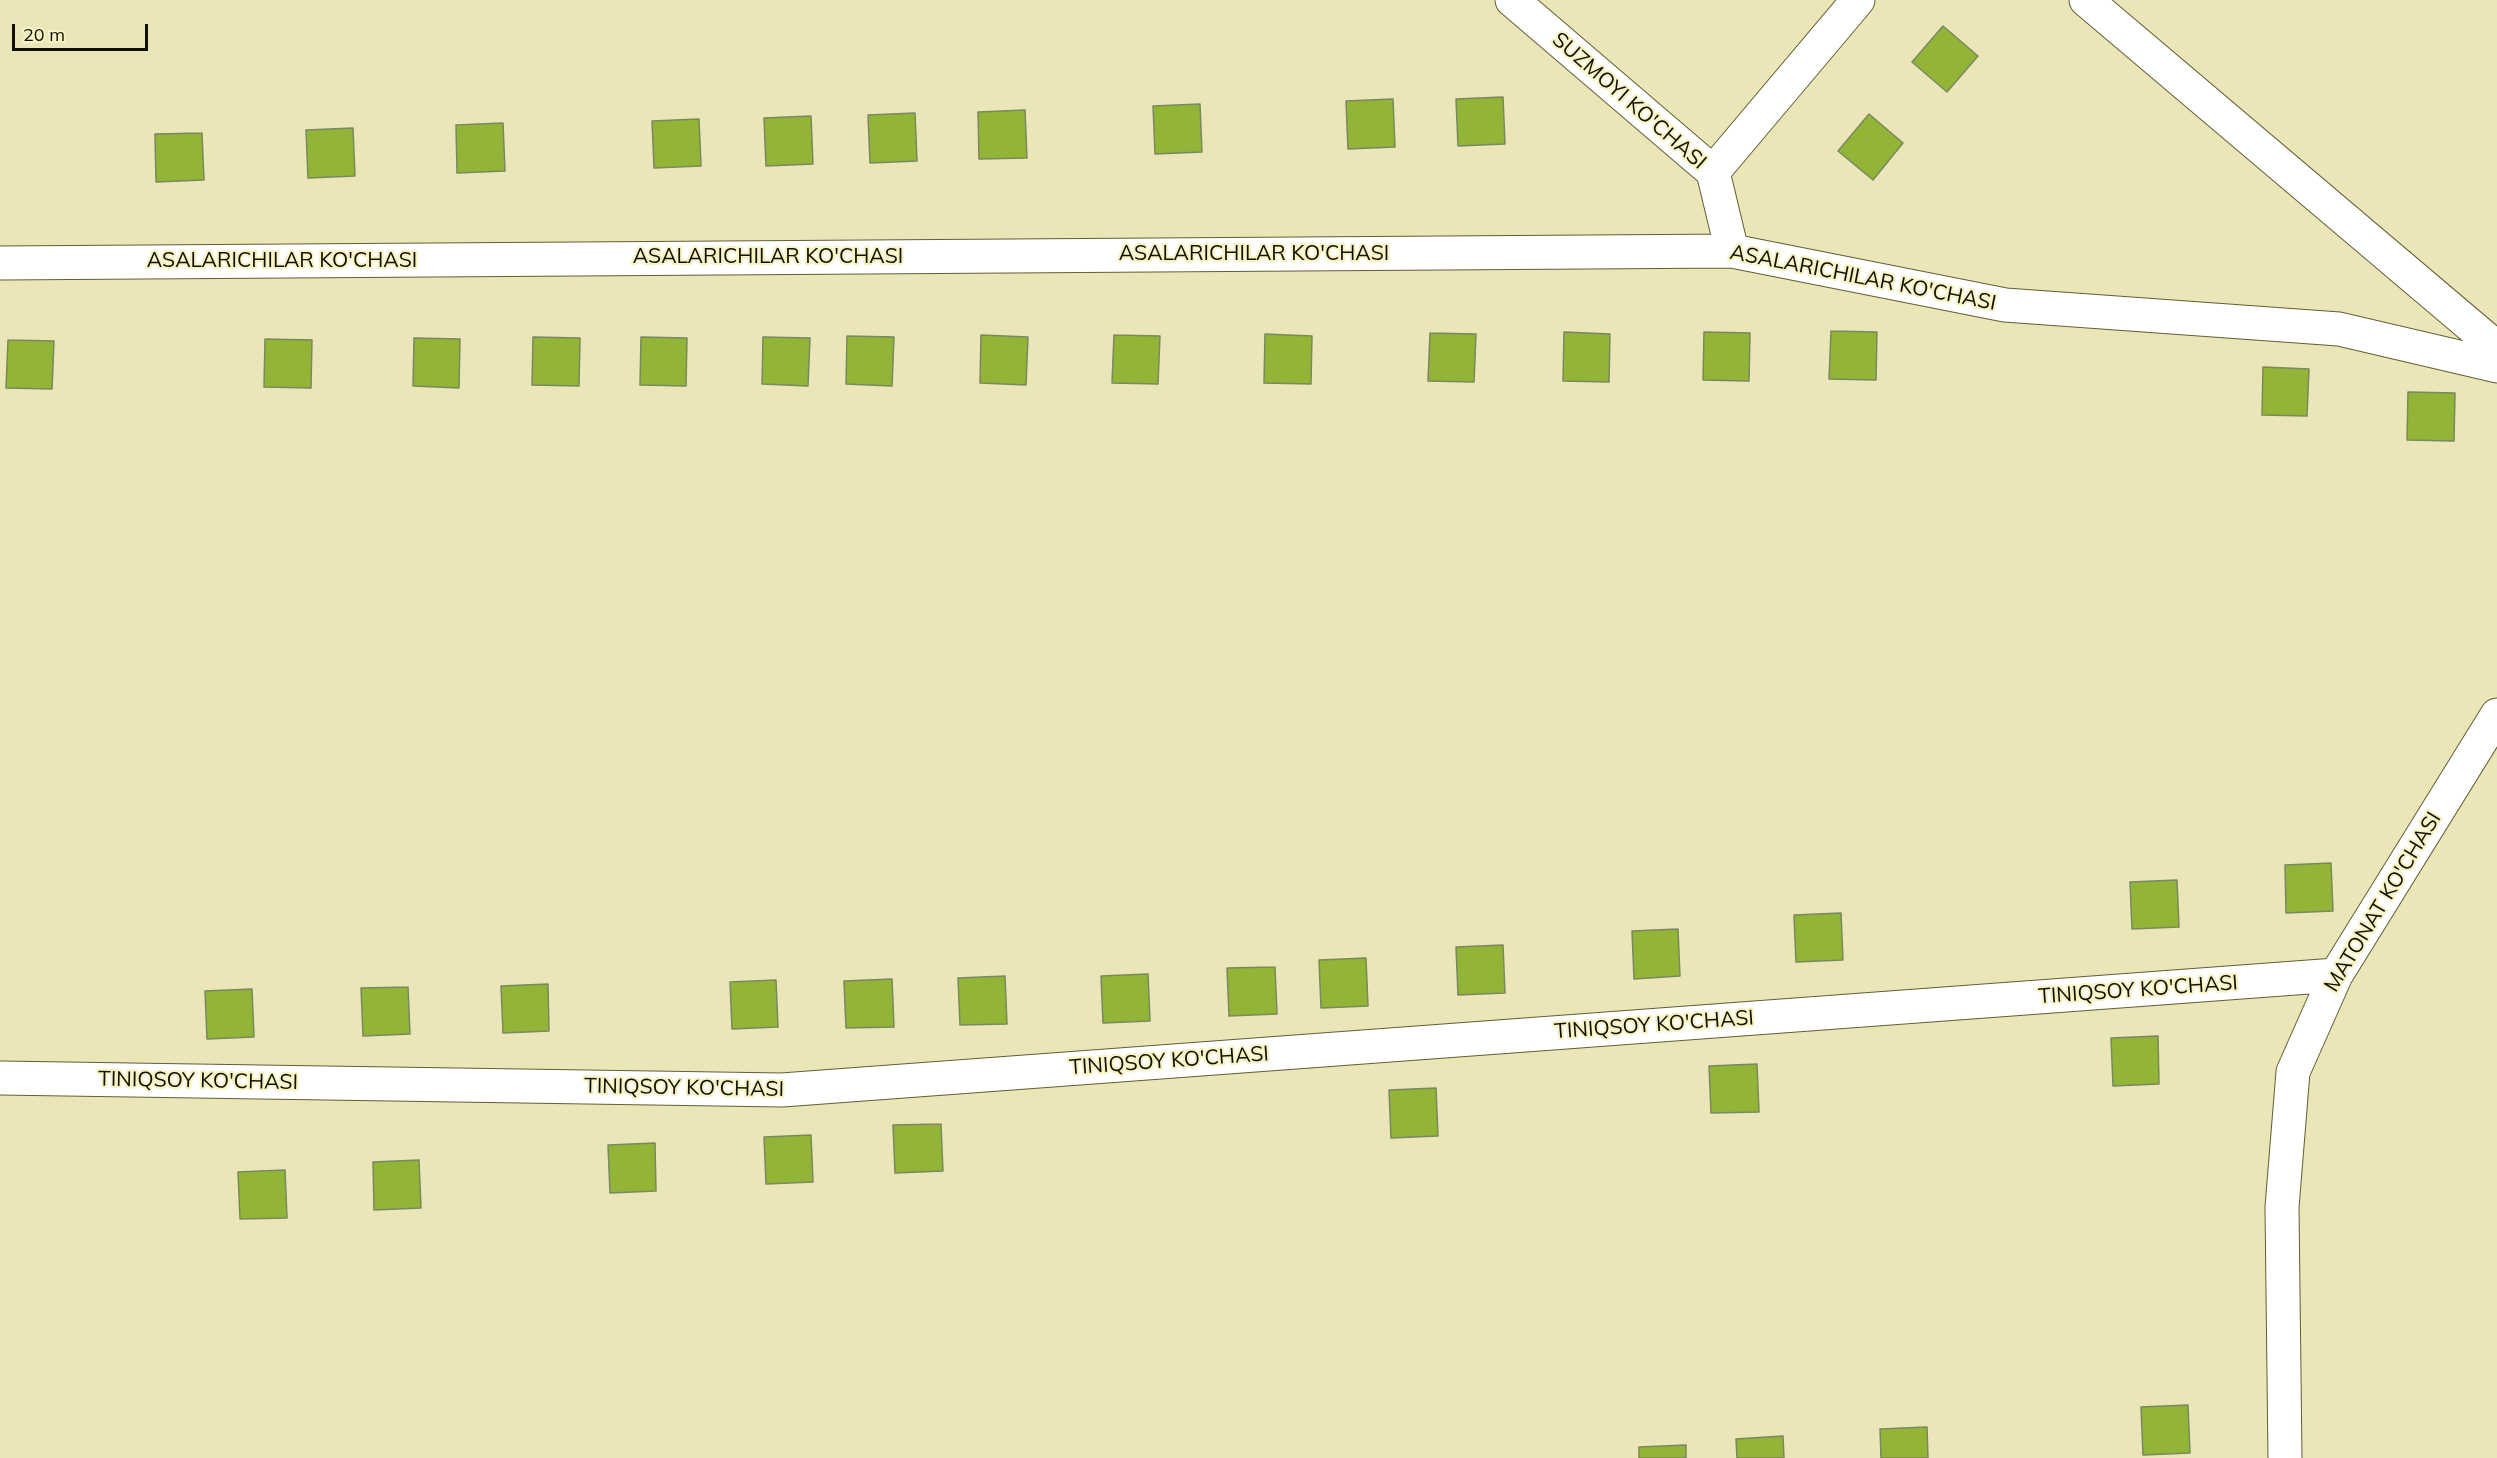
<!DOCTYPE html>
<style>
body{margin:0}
#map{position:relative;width:2497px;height:1458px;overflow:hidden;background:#eae6b8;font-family:Mulish,sans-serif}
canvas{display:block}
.scale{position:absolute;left:12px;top:24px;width:136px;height:27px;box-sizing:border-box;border:3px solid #121002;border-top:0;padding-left:8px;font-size:18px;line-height:21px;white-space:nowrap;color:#121002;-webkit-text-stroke:4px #f7f3c5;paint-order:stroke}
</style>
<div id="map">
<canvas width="2497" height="1458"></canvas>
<div class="scale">20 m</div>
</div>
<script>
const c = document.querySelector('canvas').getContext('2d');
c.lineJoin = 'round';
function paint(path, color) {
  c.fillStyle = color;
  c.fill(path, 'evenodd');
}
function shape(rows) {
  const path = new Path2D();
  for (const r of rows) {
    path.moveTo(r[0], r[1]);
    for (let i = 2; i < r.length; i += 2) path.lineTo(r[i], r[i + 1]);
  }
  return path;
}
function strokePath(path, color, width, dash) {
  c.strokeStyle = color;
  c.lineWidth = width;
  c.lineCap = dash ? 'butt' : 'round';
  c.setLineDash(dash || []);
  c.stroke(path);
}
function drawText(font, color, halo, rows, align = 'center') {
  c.font = font + ' Mulish,sans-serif';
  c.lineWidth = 4.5;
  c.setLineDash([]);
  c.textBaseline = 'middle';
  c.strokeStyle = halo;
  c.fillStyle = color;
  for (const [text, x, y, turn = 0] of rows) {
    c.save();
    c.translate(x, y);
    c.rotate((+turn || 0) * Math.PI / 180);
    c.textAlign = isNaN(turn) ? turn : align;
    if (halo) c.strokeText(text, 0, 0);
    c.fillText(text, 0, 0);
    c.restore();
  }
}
const building = shape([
 [1943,26,1978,56,1947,92,1912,62,1943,26],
 [1503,97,1505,144,1458,146,1456,99,1503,97],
 [1393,99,1395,147,1348,149,1346,101,1393,99],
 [1200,104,1202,152,1155,154,1153,106,1200,104],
 [1025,110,1027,158,979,159,978,112,1025,110],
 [915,113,917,161,870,163,868,115,915,113],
 [1869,114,1903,143,1873,180,1838,151,1869,114],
 [811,116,813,164,766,166,764,118,811,116],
 [699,119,701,166,654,168,652,121,699,119],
 [503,123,505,171,457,173,456,125,503,123],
 [353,128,355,176,308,178,306,130,353,128],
 [202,133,204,180,156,182,155,134,202,133],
 [1831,331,1877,332,1876,380,1829,379,1831,331],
 [1564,332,1610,334,1609,382,1563,381,1564,332],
 [1704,332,1750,333,1749,381,1703,380,1704,332],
 [1430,333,1476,334,1474,382,1428,381,1430,333],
 [1265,334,1312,336,1311,384,1264,383,1265,334],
 [981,335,1028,337,1026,385,980,383,981,335],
 [1114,335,1160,336,1158,384,1112,383,1114,335],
 [847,336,894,337,892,386,846,384,847,336],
 [533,337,580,338,579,386,532,385,533,337],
 [641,337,687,338,686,386,640,385,641,337],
 [763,337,810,338,808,386,762,384,763,337],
 [414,338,460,339,459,388,413,386,414,338],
 [265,339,312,340,311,388,264,387,265,339],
 [8,340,54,341,52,389,6,388,8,340],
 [2263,367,2309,369,2307,416,2262,415,2263,367],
 [2408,392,2455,393,2454,441,2407,440,2408,392],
 [2331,863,2333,911,2286,913,2285,865,2331,863],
 [2177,880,2179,927,2132,929,2130,882,2177,880],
 [1841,913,1843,960,1796,962,1794,915,1841,913],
 [1678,929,1680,976,1634,979,1632,931,1678,929],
 [1503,945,1505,993,1458,995,1456,947,1503,945],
 [1366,958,1368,1006,1321,1008,1319,960,1366,958],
 [1275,967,1277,1014,1229,1016,1227,968,1275,967],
 [1148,974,1150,1021,1103,1023,1101,976,1148,974],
 [1005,976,1007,1024,960,1025,958,978,1005,976],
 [892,979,894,1027,846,1028,844,981,892,979],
 [776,980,778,1027,732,1029,730,982,776,980],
 [548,984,549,1031,503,1033,501,986,548,984],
 [408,987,410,1034,363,1036,361,988,408,987],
 [252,989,254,1037,207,1039,205,991,252,989],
 [2158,1036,2159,1084,2113,1086,2111,1038,2158,1036],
 [1757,1064,1759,1112,1711,1113,1709,1066,1757,1064],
 [1436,1088,1438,1136,1391,1138,1389,1090,1436,1088],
 [941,1124,943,1171,895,1173,893,1125,941,1124],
 [811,1135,813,1182,766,1184,764,1137,811,1135],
 [655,1143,656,1191,610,1193,608,1145,655,1143],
 [419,1160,421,1208,374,1210,373,1162,419,1160],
 [285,1170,287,1218,240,1219,238,1172,285,1170],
 [2188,1405,2190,1453,2143,1455,2141,1407,2188,1405],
 [1927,1427,1928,1458,1881,1458,1880,1429,1927,1427],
 [1783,1436,1784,1458,1737,1458,1736,1439,1783,1436],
 [1686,1445,1686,1458,1639,1458,1639,1447,1686,1445]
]);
const street = shape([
 [1512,0,1713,172,1732,251],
 [2086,0,2497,348],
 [1713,172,1858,0],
 [0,263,1732,251,2005,305,2339,329,2497,366],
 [0,1078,782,1090,2336,975],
 [2285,1458,2282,1207,2293,1072,2336,975,2497,715]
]);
const streetNames = [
 ["SUZMOYI KO'CHASI",1629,101,41],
 ["ASALARICHILAR KO'CHASI",1254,254],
 ["ASALARICHILAR KO'CHASI",768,257],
 ["ASALARICHILAR KO'CHASI",282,261],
 ["ASALARICHILAR KO'CHASI",1863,278,11],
 ["MATONAT KO'CHASI",2383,902,-59],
 ["TINIQSOY KO'CHASI",2138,990,-4],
 ["TINIQSOY KO'CHASI",1654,1025,-4],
 ["TINIQSOY KO'CHASI",1169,1061,-4],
 ["TINIQSOY KO'CHASI",198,1081,1],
 ["TINIQSOY KO'CHASI",684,1088,1]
];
paint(building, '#93b537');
strokePath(building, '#7a885f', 1.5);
strokePath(street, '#625e35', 35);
strokePath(street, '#fff', 33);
drawText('21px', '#121002', '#f7f3c5', streetNames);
</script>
